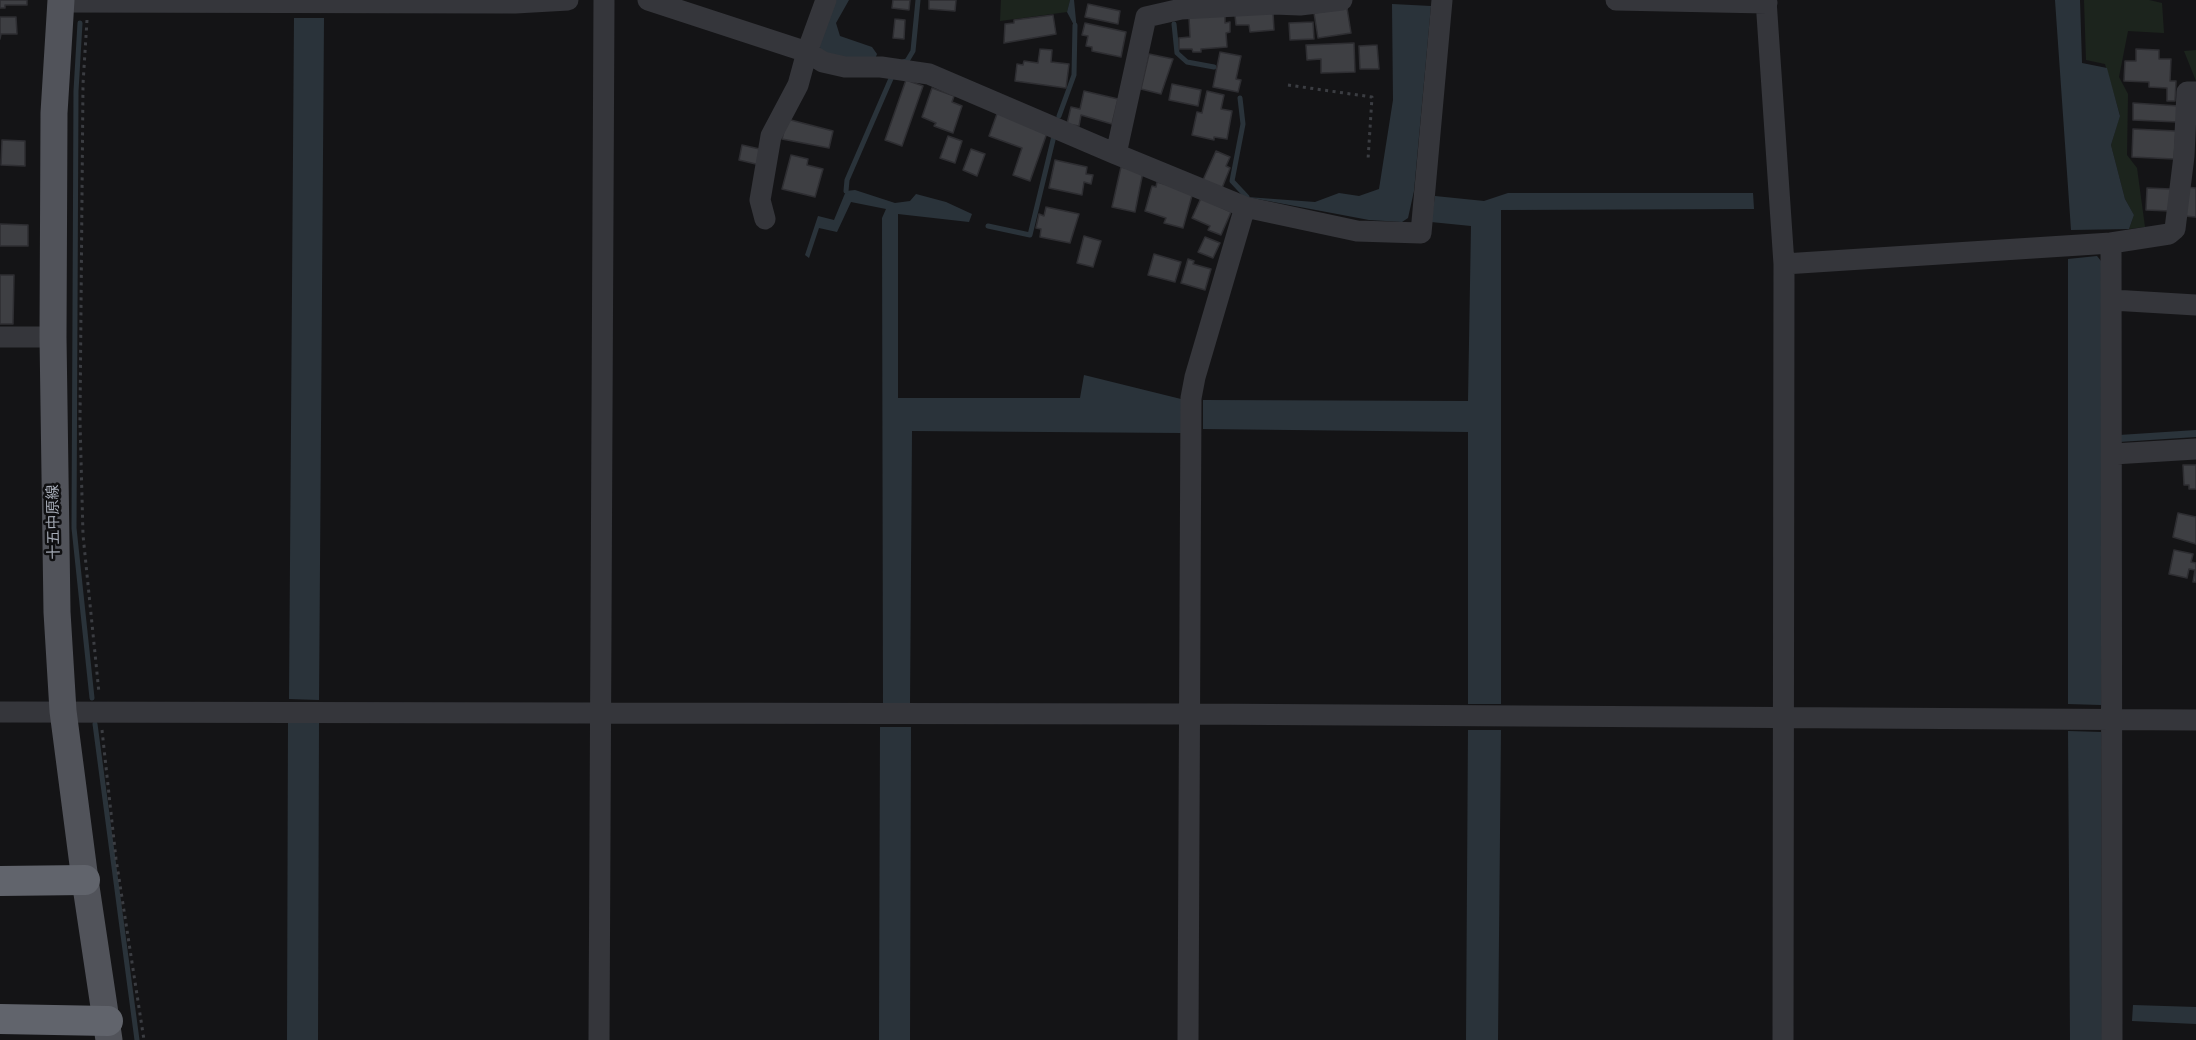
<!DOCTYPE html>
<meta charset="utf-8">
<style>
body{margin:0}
canvas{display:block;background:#141416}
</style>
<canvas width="2196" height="1040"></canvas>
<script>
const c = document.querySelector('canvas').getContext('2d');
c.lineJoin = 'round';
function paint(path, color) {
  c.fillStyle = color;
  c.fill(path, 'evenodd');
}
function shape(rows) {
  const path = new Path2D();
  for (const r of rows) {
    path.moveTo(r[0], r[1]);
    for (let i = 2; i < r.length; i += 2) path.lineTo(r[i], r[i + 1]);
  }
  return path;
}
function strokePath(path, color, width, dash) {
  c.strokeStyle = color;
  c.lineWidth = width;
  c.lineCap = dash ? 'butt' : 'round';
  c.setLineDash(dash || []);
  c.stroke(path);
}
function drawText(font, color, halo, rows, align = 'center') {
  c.font = font + ' "Fira Sans","Noto Sans JP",sans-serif';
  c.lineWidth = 5;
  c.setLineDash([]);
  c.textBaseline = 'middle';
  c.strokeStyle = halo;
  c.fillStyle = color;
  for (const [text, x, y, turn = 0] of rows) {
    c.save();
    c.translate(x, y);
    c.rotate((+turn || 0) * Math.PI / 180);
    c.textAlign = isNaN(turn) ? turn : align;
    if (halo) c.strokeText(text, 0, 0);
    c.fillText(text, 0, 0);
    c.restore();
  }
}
const green = shape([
 [1001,0,1070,0,1067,12,1000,21],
 [2084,0,2149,0,2162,3,2164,33,2128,31,2119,77,2128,94,2127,155,2137,168,2145,227,2129,229,2134,215,2125,199,2111,145,2120,115,2105,64,2086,60],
 [2196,50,2196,81,2184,51]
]);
const water = shape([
 [834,0,849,0,836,23,840,36,872,47,877,54,874,62,824,56,818,43],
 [1070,0,1074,0,1077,31,1067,12],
 [2055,0,2080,0,2082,63,2107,68,2120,116,2111,145,2125,199,2134,215,2129,229,2071,230],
 [1392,4,1431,6,1414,191,1408,218,1402,222,1369,220,1247,197,1315,202,1339,193,1359,196,1379,189,1393,100],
 [294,18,324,18,319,700,289,699],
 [855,190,895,203,910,201,916,194,946,202,972,214,969,222,898,214,898,398,1080,398,1084,375,1181,399,1183,433,912,431,910,704,883,705,882,218,886,209,851,202,837,232,819,228,809,258,805,255,818,216,834,220,846,191],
 [1508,193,1753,193,1754,209,1501,210,1501,704,1468,704,1468,432,1203,429,1203,400,1468,401,1471,226,1431,222,1435,196,1484,201],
 [2097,256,2101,261,2101,705,2068,704,2068,259],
 [2196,430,2196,437,2119,442,2119,435],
 [288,723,319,723,318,1040,287,1040],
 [880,727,911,727,910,1040,879,1040],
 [1468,730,1501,730,1498,1040,1466,1040],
 [2068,731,2101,732,2102,1040,2070,1040],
 [2133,1005,2196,1007,2196,1024,2132,1021]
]);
const stream = shape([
 [80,23,76,91,74,528,92,698],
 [1174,24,1177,53,1187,62,1214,67],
 [903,62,907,61,913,51,918,0],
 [1240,98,1243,124,1232,181,1247,197],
 [1059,116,1074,75,1075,25],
 [846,191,847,180,893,74],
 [988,226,1030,235,1054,136],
 [95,724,137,1040]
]);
const building = shape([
 [0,0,27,0,27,5,5,5,5,8,0,8,0,0],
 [893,0,910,0,909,10,892,8,893,0],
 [929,0,956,0,955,11,929,9,929,0],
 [1088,4,1120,11,1118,24,1085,17,1088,4],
 [1347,8,1351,33,1318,38,1314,13,1347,8],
 [1273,13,1274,30,1250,32,1249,25,1236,25,1235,15,1273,13],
 [1053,15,1056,34,1004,43,1005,24,1014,23,1014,20,1053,15],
 [1225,15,1225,23,1230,22,1230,32,1226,33,1227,47,1201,49,1201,52,1193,52,1192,49,1179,49,1179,38,1190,37,1189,17,1225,15],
 [0,17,16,17,17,34,1,34,0,39,0,17],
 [895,19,905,20,904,39,893,38,895,19],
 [1313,22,1314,39,1290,40,1289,23,1313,22],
 [1085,23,1126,32,1121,57,1092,51,1092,47,1086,46,1088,36,1082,35,1085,23],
 [1354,43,1355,72,1321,73,1321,59,1307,60,1306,45,1354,43],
 [1377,45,1379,69,1360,69,1359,46,1377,45],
 [1040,49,1052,50,1051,62,1069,64,1066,88,1015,81,1017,64,1023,65,1024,61,1038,63,1040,49],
 [2136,49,2159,50,2159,59,2171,59,2170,81,2176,81,2175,101,2167,101,2167,88,2149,87,2149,82,2124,81,2125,61,2136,61,2136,49],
 [1220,52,1241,56,1236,79,1241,80,1238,92,1213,87,1220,52],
 [1149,54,1173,59,1161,94,1141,89,1149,54],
 [906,80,923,86,902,146,885,140,906,80],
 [1172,84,1201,90,1198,106,1169,100,1172,84],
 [932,88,954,96,952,102,962,106,953,133,934,126,936,123,922,117,932,88],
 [1084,91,1118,99,1112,124,1081,115,1079,126,1067,124,1071,107,1080,109,1084,91],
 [1207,91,1224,95,1221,109,1232,111,1227,139,1214,137,1214,140,1192,135,1197,112,1202,113,1207,91],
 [2133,103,2179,106,2178,122,2133,120,2133,103],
 [998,111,1047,133,1030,181,1013,175,1022,148,989,136,998,111],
 [787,119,833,131,829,148,782,139,787,119],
 [2133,129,2176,131,2174,159,2132,157,2133,129],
 [948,136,962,141,955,163,940,158,948,136],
 [2,140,25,141,25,166,1,165,2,140],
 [742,145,764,150,760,165,739,160,742,145],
 [971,149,985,154,977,176,963,170,971,149],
 [1216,151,1230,157,1226,166,1230,168,1222,188,1203,180,1216,151],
 [791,155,808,159,807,165,823,169,815,197,782,189,791,155],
 [1055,160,1087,167,1086,174,1093,175,1091,184,1084,182,1082,195,1049,188,1055,160],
 [1121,167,1143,172,1135,212,1112,207,1121,167],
 [1157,182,1193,192,1183,228,1164,223,1166,218,1145,211,1152,186,1156,187,1157,182],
 [2185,187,2196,188,2196,217,2184,216,2185,187],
 [2147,188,2171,189,2170,211,2146,210,2147,188],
 [1201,198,1231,212,1221,235,1208,230,1210,226,1192,218,1201,198],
 [1046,207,1079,214,1070,243,1040,237,1041,229,1036,228,1039,214,1044,216,1046,207],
 [0,224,28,225,28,246,0,246,0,224],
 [1084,236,1101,241,1093,267,1077,263,1084,236],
 [1205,237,1220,243,1213,258,1198,252,1205,237],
 [1154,254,1181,262,1175,282,1148,275,1154,254],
 [1188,259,1194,261,1193,264,1211,269,1205,290,1181,283,1188,259],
 [0,275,14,275,13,324,0,324,0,275],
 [2183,465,2196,465,2196,489,2189,489,2189,485,2184,485,2183,465],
 [2178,513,2196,517,2196,544,2173,537,2178,513],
 [2174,550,2193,554,2191,562,2196,563,2196,582,2193,582,2195,570,2189,569,2187,578,2169,574,2174,550]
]);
const path = shape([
 [87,20,83,84,80,421,83,535,99,693],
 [1288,85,1372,97,1368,160],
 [102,730,116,859,144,1040]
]);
const minor = shape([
 [648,0,807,52,826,0],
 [1616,0,1767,3],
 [1766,0,1784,264,1783,1040],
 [60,2,515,3,568,0],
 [1274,4,1300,5,1342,0],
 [1245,207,1116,154,1146,17,1181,9,1274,4,1275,0],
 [765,219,760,200,771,136,798,85,807,52,823,62,845,67,881,67,929,74,1116,154],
 [2111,243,2169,234,2175,229,2184,156,2187,92,2196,92],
 [1784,264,2111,243,2112,1040],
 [2112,300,2196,305],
 [0,337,53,337],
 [2113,454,2196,449],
 [0,712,1189,714,2196,720],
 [599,1040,604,0],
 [1188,1040,1191,398,1195,377,1245,207,1357,231,1421,233,1442,0]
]);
const major = shape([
 [61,0,54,113,53,337,57,612,63,711,85,880,109,1040]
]);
const highway = shape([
 [0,881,85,880],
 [0,1019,108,1021]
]);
const streetNames = [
 ["十五中原線",54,522,-91]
];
paint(green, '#1c241d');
paint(water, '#2a333a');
strokePath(stream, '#2a333a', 5);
paint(building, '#3e3f43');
strokePath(building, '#2e2e32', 1.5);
strokePath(path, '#3b3d42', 3, [3, 4.5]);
strokePath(minor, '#35363b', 21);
strokePath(major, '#51535a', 27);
strokePath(highway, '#61646c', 30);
drawText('15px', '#a5abb6', '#0f0f11', streetNames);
</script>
